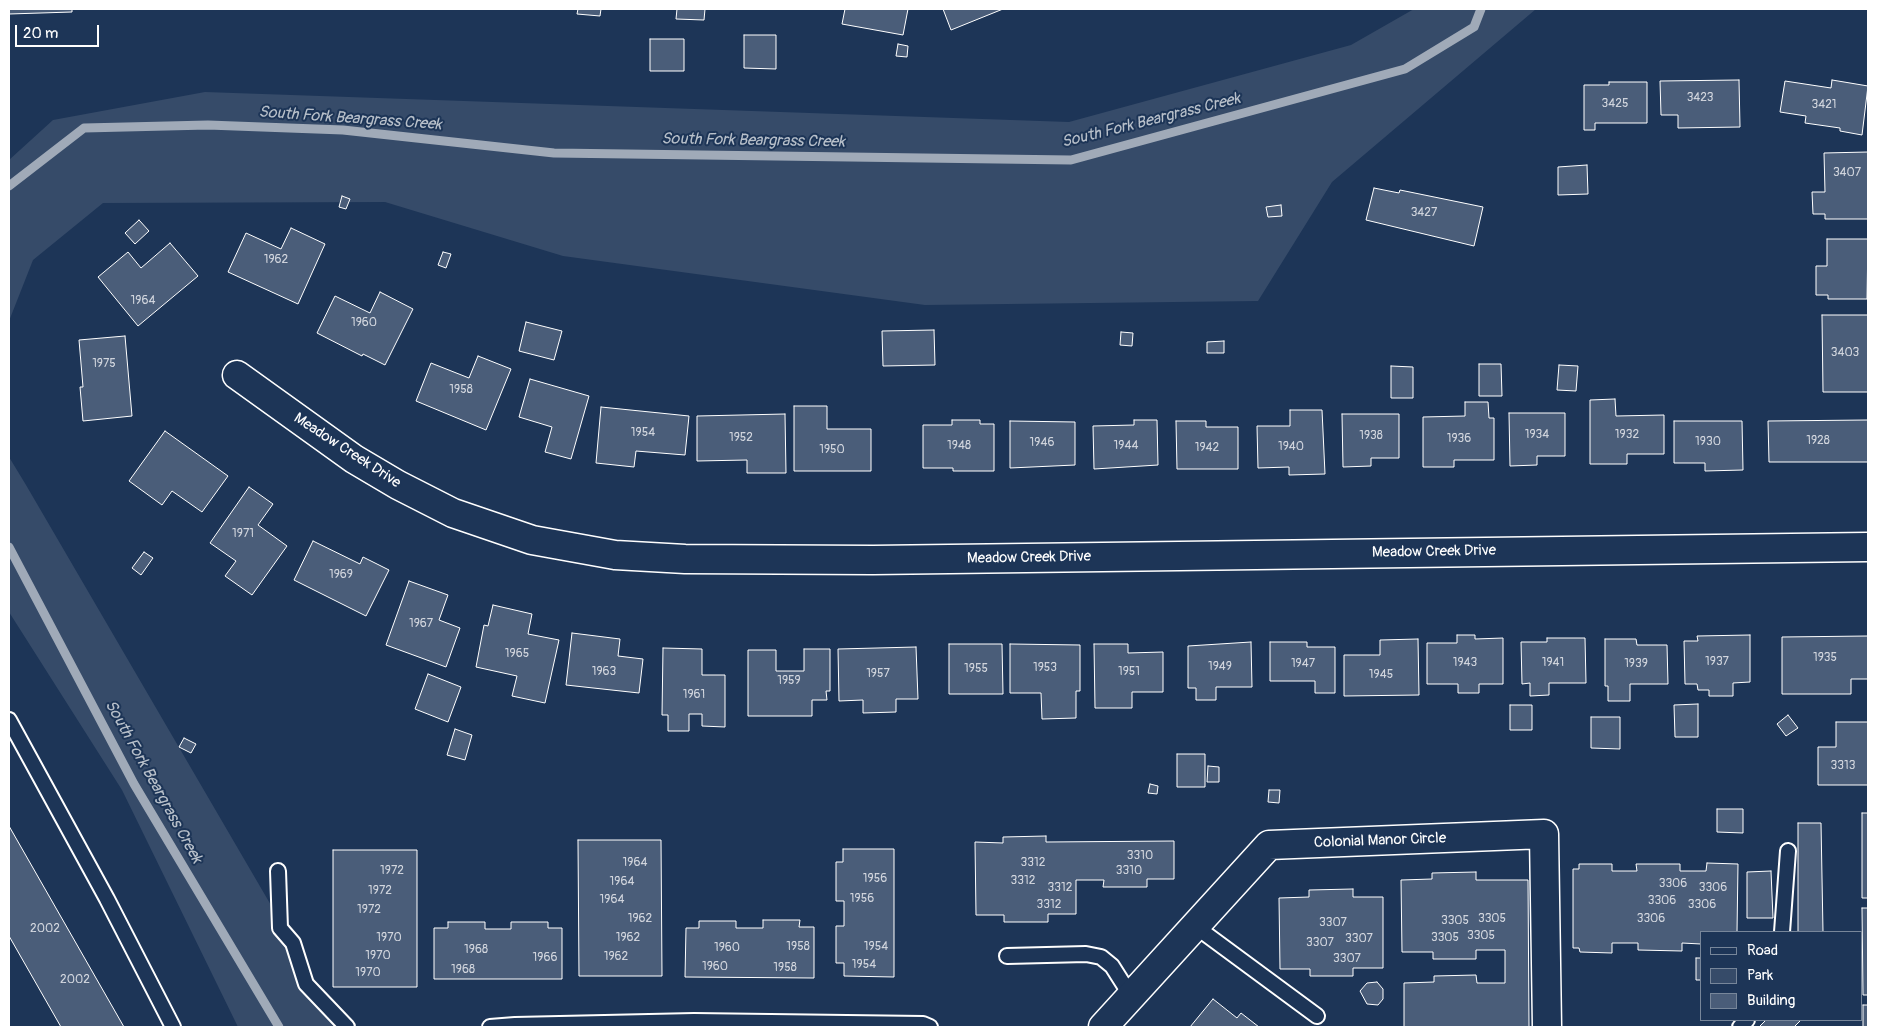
<!DOCTYPE html>
<style>
body{margin:0}
#map{position:relative;width:1877px;height:1036px;overflow:hidden;background:#1d3557;font-family:Pangolin,sans-serif}
canvas{display:block}
.frame{position:absolute;inset:0;border:10px solid #fff;pointer-events:none}
.legend{position:absolute;left:1700px;top:931px;width:162px;height:90px;box-sizing:border-box;background:#1d3557;border:1px solid #77869a;margin:0;padding:6px 9px;list-style:none;font-size:15px;color:#fff}
.legend li{display:flex;align-items:center;gap:10px;height:25px}
.legend b{width:25px;border:1px solid #77869a}
.scale{position:absolute;left:15px;top:25px;width:84px;height:22px;box-sizing:border-box;border:2px solid #fff;border-top:0;padding-left:6px;font-size:15px;line-height:18px;white-space:nowrap;color:#fff;-webkit-text-stroke:4px #1d3557;paint-order:stroke}
</style>
<div id="map">
<canvas width="1877" height="1036"></canvas>
<div class="frame"></div>
<ul class="legend">
<li><b style="height:6px;background:#1d3557"></b>Road</li>
<li><b style="height:14px;background:#364b69"></b>Park</li>
<li><b style="height:14px;background:#4a5d79"></b>Building</li>
</ul>
<div class="scale">20 m</div>
</div>
<script>
const c = document.querySelector('canvas').getContext('2d');
c.lineJoin = 'round';
function paint(path, color) {
  c.fillStyle = color;
  c.fill(path, 'evenodd');
}
function shape(rows) {
  const path = new Path2D();
  for (const r of rows) {
    path.moveTo(r[0], r[1]);
    for (let i = 2; i < r.length; i += 2) path.lineTo(r[i], r[i + 1]);
  }
  return path;
}
function strokePath(path, color, width, dash) {
  c.strokeStyle = color;
  c.lineWidth = width;
  c.lineCap = dash ? 'butt' : 'round';
  c.setLineDash(dash || []);
  c.stroke(path);
}
function drawText(font, color, halo, rows, align = 'center') {
  c.font = font + ' Pangolin,sans-serif';
  c.lineWidth = 4;
  c.setLineDash([]);
  c.textBaseline = 'middle';
  c.strokeStyle = halo;
  c.fillStyle = color;
  for (const [text, x, y, turn = 0] of rows) {
    c.save();
    c.translate(x, y);
    c.rotate((+turn || 0) * Math.PI / 180);
    c.textAlign = isNaN(turn) ? turn : align;
    if (halo) c.strokeText(text, 0, 0);
    c.fillText(text, 0, 0);
    c.restore();
  }
}
const green = shape([
 [1414,9,1536,9,1332,182,1258,301,925,305,563,256,385,202,103,203,33,260,9,321,9,160,53,120,205,92,1069,122,1351,45],
 [9,457,26,485,342,1027,238,1027,122,790,9,612]
]);
const stream = shape([
 [9,186,84,128,208,125,343,130,554,153,1071,160,1405,69,1474,27,1481,9],
 [9,547,134,784,279,1027]
]);
const building = shape([
 [9,9,72,9,72,12,9,14,9,9],
 [578,9,601,9,600,16,577,14,578,9],
 [677,9,705,9,704,20,676,19,677,9],
 [845,9,908,9,903,35,842,24,845,9],
 [943,9,1003,9,951,30,943,9],
 [744,35,776,35,776,69,744,68,744,35],
 [650,39,684,39,684,71,650,71,650,39],
 [898,44,908,46,907,57,896,56,898,44],
 [1739,80,1740,127,1678,128,1678,115,1661,115,1660,81,1739,80],
 [1832,80,1868,86,1862,135,1840,131,1840,128,1805,123,1806,116,1780,112,1785,81,1831,88,1832,80],
 [1609,82,1647,82,1647,123,1595,123,1595,130,1584,130,1584,85,1609,85,1609,82],
 [1868,152,1868,219,1825,219,1825,214,1813,214,1812,192,1825,192,1824,153,1868,152],
 [1587,165,1588,194,1558,195,1558,167,1587,165],
 [1374,188,1399,193,1400,190,1483,207,1474,246,1366,220,1374,188],
 [342,196,350,199,346,209,339,207,342,196],
 [1281,205,1282,216,1268,217,1266,207,1281,205],
 [139,220,149,231,135,244,125,233,139,220],
 [291,228,325,244,298,304,228,272,246,233,281,249,291,228],
 [1827,239,1868,239,1867,299,1828,299,1828,295,1816,295,1816,266,1827,266,1827,239],
 [170,243,198,276,138,326,98,277,128,252,141,268,170,243],
 [443,252,451,254,446,268,438,265,443,252],
 [380,292,413,309,385,365,363,354,362,356,317,333,335,296,370,313,380,292],
 [1822,315,1868,315,1868,392,1823,392,1822,315],
 [526,322,562,331,554,360,519,351,526,322],
 [934,330,935,365,883,366,882,331,934,330],
 [1121,332,1133,333,1132,346,1120,345,1121,332],
 [125,336,132,416,83,421,80,387,83,387,79,340,125,336],
 [1224,341,1224,353,1207,353,1207,342,1224,341],
 [478,356,511,369,486,430,416,401,431,363,469,378,478,356],
 [1479,364,1501,364,1502,396,1479,396,1479,364],
 [1559,365,1578,366,1576,391,1557,390,1559,365],
 [1391,366,1413,367,1413,398,1391,398,1391,366],
 [530,379,589,396,571,459,545,452,552,427,519,417,530,379],
 [1615,399,1616,416,1664,415,1664,454,1627,454,1627,464,1590,464,1590,400,1615,399],
 [1465,402,1488,402,1489,418,1494,418,1494,460,1454,460,1454,467,1423,467,1423,417,1465,416,1465,402],
 [794,406,827,406,827,429,871,429,871,471,794,471,794,406],
 [601,407,689,416,685,455,636,451,634,467,596,463,601,407],
 [1290,410,1322,410,1325,474,1289,475,1289,467,1258,468,1257,426,1290,426,1290,410],
 [1509,413,1565,413,1565,456,1537,456,1537,465,1510,466,1509,413],
 [785,414,786,473,747,473,747,460,697,461,697,416,785,414],
 [1342,414,1399,414,1399,458,1371,458,1371,466,1343,467,1342,414],
 [952,420,980,420,980,424,994,424,994,471,953,471,953,468,923,468,923,425,952,425,952,420],
 [1134,420,1157,420,1158,465,1094,469,1093,426,1134,425,1134,420],
 [1868,420,1868,462,1769,462,1768,421,1868,420],
 [1010,421,1075,422,1075,465,1010,468,1010,421],
 [1176,421,1206,421,1206,427,1238,427,1238,469,1177,469,1176,421],
 [1674,421,1742,421,1743,470,1705,471,1705,463,1674,463,1674,421],
 [165,431,228,476,202,512,172,491,162,505,129,481,165,431],
 [249,487,273,504,258,525,287,546,252,595,225,576,236,561,210,543,249,487],
 [313,541,360,564,363,557,389,570,366,616,294,580,313,541],
 [144,552,153,558,141,575,132,568,144,552],
 [409,581,448,595,439,620,460,628,446,667,386,645,409,581],
 [493,605,532,614,528,634,559,640,545,703,512,696,517,676,476,667,484,625,488,626,493,605],
 [572,633,620,639,618,656,643,659,639,693,566,685,572,633],
 [1457,635,1475,635,1475,639,1503,638,1503,684,1479,684,1479,693,1458,693,1458,684,1427,684,1427,643,1457,643,1457,635],
 [1750,635,1750,682,1733,683,1733,696,1709,696,1709,690,1698,690,1697,684,1685,684,1684,641,1698,641,1697,636,1750,635],
 [1868,636,1868,679,1851,679,1851,694,1782,694,1782,637,1868,636],
 [1547,638,1585,638,1586,683,1549,683,1549,695,1530,696,1530,683,1522,684,1521,642,1547,642,1547,638],
 [1418,639,1419,695,1344,696,1344,655,1380,655,1380,640,1418,639],
 [1605,639,1636,639,1637,645,1667,645,1668,684,1630,684,1630,701,1608,701,1608,686,1605,686,1605,639],
 [1251,642,1252,687,1216,687,1216,700,1196,700,1196,688,1188,688,1188,646,1251,642],
 [1270,642,1307,642,1307,647,1335,647,1335,693,1315,693,1315,681,1270,681,1270,642],
 [949,644,1002,644,1003,694,949,694,949,644],
 [1010,644,1080,645,1080,691,1076,691,1076,718,1042,719,1041,693,1010,693,1010,644],
 [1094,644,1128,644,1128,653,1163,652,1163,692,1132,692,1132,708,1095,708,1094,644],
 [916,647,918,699,896,699,896,712,863,713,863,700,839,701,838,649,916,647],
 [663,648,702,649,702,675,725,675,725,727,702,726,702,714,689,714,689,731,668,731,668,715,662,715,663,648],
 [804,649,830,649,830,691,826,691,827,700,812,700,812,716,748,716,748,650,776,650,776,671,804,671,804,649],
 [428,674,461,687,448,722,415,709,428,674],
 [1698,704,1698,737,1675,737,1674,705,1698,704],
 [1510,705,1532,705,1532,730,1510,730,1510,705],
 [1788,715,1798,728,1786,736,1777,724,1788,715],
 [1591,717,1620,717,1620,749,1591,748,1591,717],
 [1836,722,1868,722,1868,785,1818,785,1818,747,1836,747,1836,722],
 [455,729,472,735,465,760,447,755,455,729],
 [184,738,196,744,191,753,179,747,184,738],
 [1177,754,1205,754,1205,787,1177,787,1177,754],
 [1208,766,1219,767,1219,782,1207,782,1208,766],
 [1150,784,1158,786,1157,794,1148,793,1150,784],
 [1269,790,1280,790,1279,803,1268,802,1269,790],
 [1717,809,1743,809,1743,833,1717,832,1717,809],
 [1862,813,1868,813,1868,898,1862,898,1862,813],
 [1798,823,1821,823,1823,932,1798,932,1798,823],
 [9,826,124,1027,61,1027,9,936,9,826],
 [1046,836,1046,842,1174,841,1174,879,1147,879,1147,887,1103,887,1104,880,1076,880,1076,914,1048,914,1048,922,1004,922,1004,915,976,915,975,842,1003,843,1003,837,1046,836],
 [578,840,661,840,662,976,579,976,578,840],
 [843,849,894,849,894,977,844,976,844,963,836,963,836,926,844,926,844,901,836,901,836,862,843,862,843,849],
 [333,850,417,850,417,987,333,987,333,850],
 [1707,863,1738,864,1737,932,1701,932,1701,944,1682,943,1682,951,1638,950,1638,943,1612,943,1612,953,1580,952,1579,948,1573,948,1573,869,1579,869,1579,864,1612,864,1612,871,1637,871,1636,864,1680,864,1680,871,1706,871,1707,863],
 [1771,871,1773,918,1747,918,1747,872,1771,871],
 [1476,872,1476,880,1528,880,1529,1027,1404,1027,1404,983,1434,982,1434,976,1476,975,1477,983,1505,983,1505,950,1476,950,1476,959,1433,959,1433,952,1402,952,1401,880,1432,879,1432,873,1476,872],
 [1353,889,1353,897,1383,897,1383,968,1353,968,1353,976,1310,976,1310,969,1280,969,1279,898,1309,897,1309,890,1353,889],
 [1862,908,1868,908,1868,995,1863,995,1862,908],
 [763,920,800,920,799,927,814,927,814,978,685,977,686,928,699,928,699,921,736,921,736,928,763,928,763,920],
 [448,922,485,922,485,929,511,929,511,922,548,922,548,928,562,928,562,979,434,979,434,928,448,928,448,922],
 [1696,958,1701,958,1701,980,1696,980,1696,958],
 [1377,982,1383,989,1383,999,1378,1005,1367,1004,1360,991,1367,983,1377,982],
 [1213,999,1237,1018,1241,1013,1259,1027,1190,1027,1213,999],
 [1863,1005,1868,1005,1868,1027,1863,1027,1863,1005],
 [1766,1020,1801,1020,1794,1027,1759,1027,1766,1020]
]);
const service = shape([
 [9,720,107,899,173,1027],
 [278,871,280,928,293,943,306,984,347,1027],
 [1195,926,1317,1016],
 [1782,932,1788,851],
 [1007,956,1086,954,1101,957,1112,966,1131,996],
 [490,1027,515,1025,694,1021,923,1024,930,1027],
 [1740,1027,1747,1020]
]);
const minor = shape([
 [237,375,354,459,398,485,453,513,532,540,615,555,685,559,873,560,1868,547],
 [1103,1027,1269,845,1544,834,1547,1027]
]);
const numberNames = [
 ["3423",1700,98],
 ["3425",1615,104],
 ["3421",1824,105],
 ["3407",1847,173],
 ["3427",1424,213],
 ["1962",276,260],
 ["1964",143,301],
 ["1960",364,323],
 ["3403",1845,353],
 ["1975",104,364],
 ["1958",461,390],
 ["1954",643,433],
 ["1934",1537,435],
 ["1932",1627,435],
 ["1938",1371,436],
 ["1952",741,438],
 ["1936",1459,439],
 ["1928",1818,441],
 ["1930",1708,442],
 ["1946",1042,443],
 ["1948",959,446],
 ["1944",1126,446],
 ["1940",1291,447],
 ["1942",1207,448],
 ["1950",832,450],
 ["1971",243,534],
 ["1969",341,575],
 ["1967",421,624],
 ["1965",517,654],
 ["1935",1825,658],
 ["1937",1717,662],
 ["1943",1465,663],
 ["1941",1553,663],
 ["1947",1303,664],
 ["1939",1636,664],
 ["1949",1220,667],
 ["1953",1045,668],
 ["1955",976,669],
 ["1963",604,672],
 ["1951",1129,672],
 ["1957",878,674],
 ["1945",1381,675],
 ["1959",789,681],
 ["1961",694,695],
 ["3313",1843,766],
 ["3310",1140,856],
 ["1964",635,863],
 ["3312",1033,863],
 ["1972",392,871],
 ["3310",1129,871],
 ["1956",875,879],
 ["3312",1023,881],
 ["1964",622,882],
 ["3306",1673,884],
 ["3312",1060,888],
 ["3306",1713,888],
 ["1972",380,891],
 ["1956",862,899],
 ["1964",612,900],
 ["3306",1662,901],
 ["3312",1049,905],
 ["3306",1702,905],
 ["1972",369,910],
 ["1962",640,919],
 ["3305",1492,919],
 ["3306",1651,919],
 ["3305",1455,921],
 ["3307",1333,923],
 ["2002",45,929],
 ["3305",1481,936],
 ["1970",389,938],
 ["1962",628,938],
 ["3305",1445,938],
 ["3307",1359,939],
 ["3307",1320,943],
 ["1958",798,947],
 ["1954",876,947],
 ["1960",727,948],
 ["1968",476,950],
 ["1970",378,956],
 ["1962",616,957],
 ["1966",545,958],
 ["3307",1347,959],
 ["1954",864,965],
 ["1960",715,967],
 ["1958",785,968],
 ["1968",463,970],
 ["1970",368,973],
 ["2002",75,980]
];
const streetNames = [
 ["Meadow Creek Drive",347,451,33],
 ["Meadow Creek Drive",1434,552,-1],
 ["Meadow Creek Drive",1029,558,-1],
 ["Colonial Manor Circle",1380,841,-2]
];
const waterNames = [
 ["South Fork Beargrass Creek",350,119,4],
 ["South Fork Beargrass Creek",1151,121,-14],
 ["South Fork Beargrass Creek",753,141,1],
 ["South Fork Beargrass Creek",153,782,61]
];
paint(green, '#364b69');
strokePath(stream, '#a0aab8', 9);
paint(building, '#4a5d79');
strokePath(building, '#fff', 1);
strokePath(service, '#fff', 18);
strokePath(minor, '#fff', 31);
strokePath(service, '#1d3557', 14);
strokePath(minor, '#1d3557', 28);
drawText('12px', '#d2d6de', null, numberNames);
drawText('15px', '#fff', '#1d3557', streetNames);
drawText('italic 16px', '#b8c0ca', '#1d3557', waterNames);
</script>
